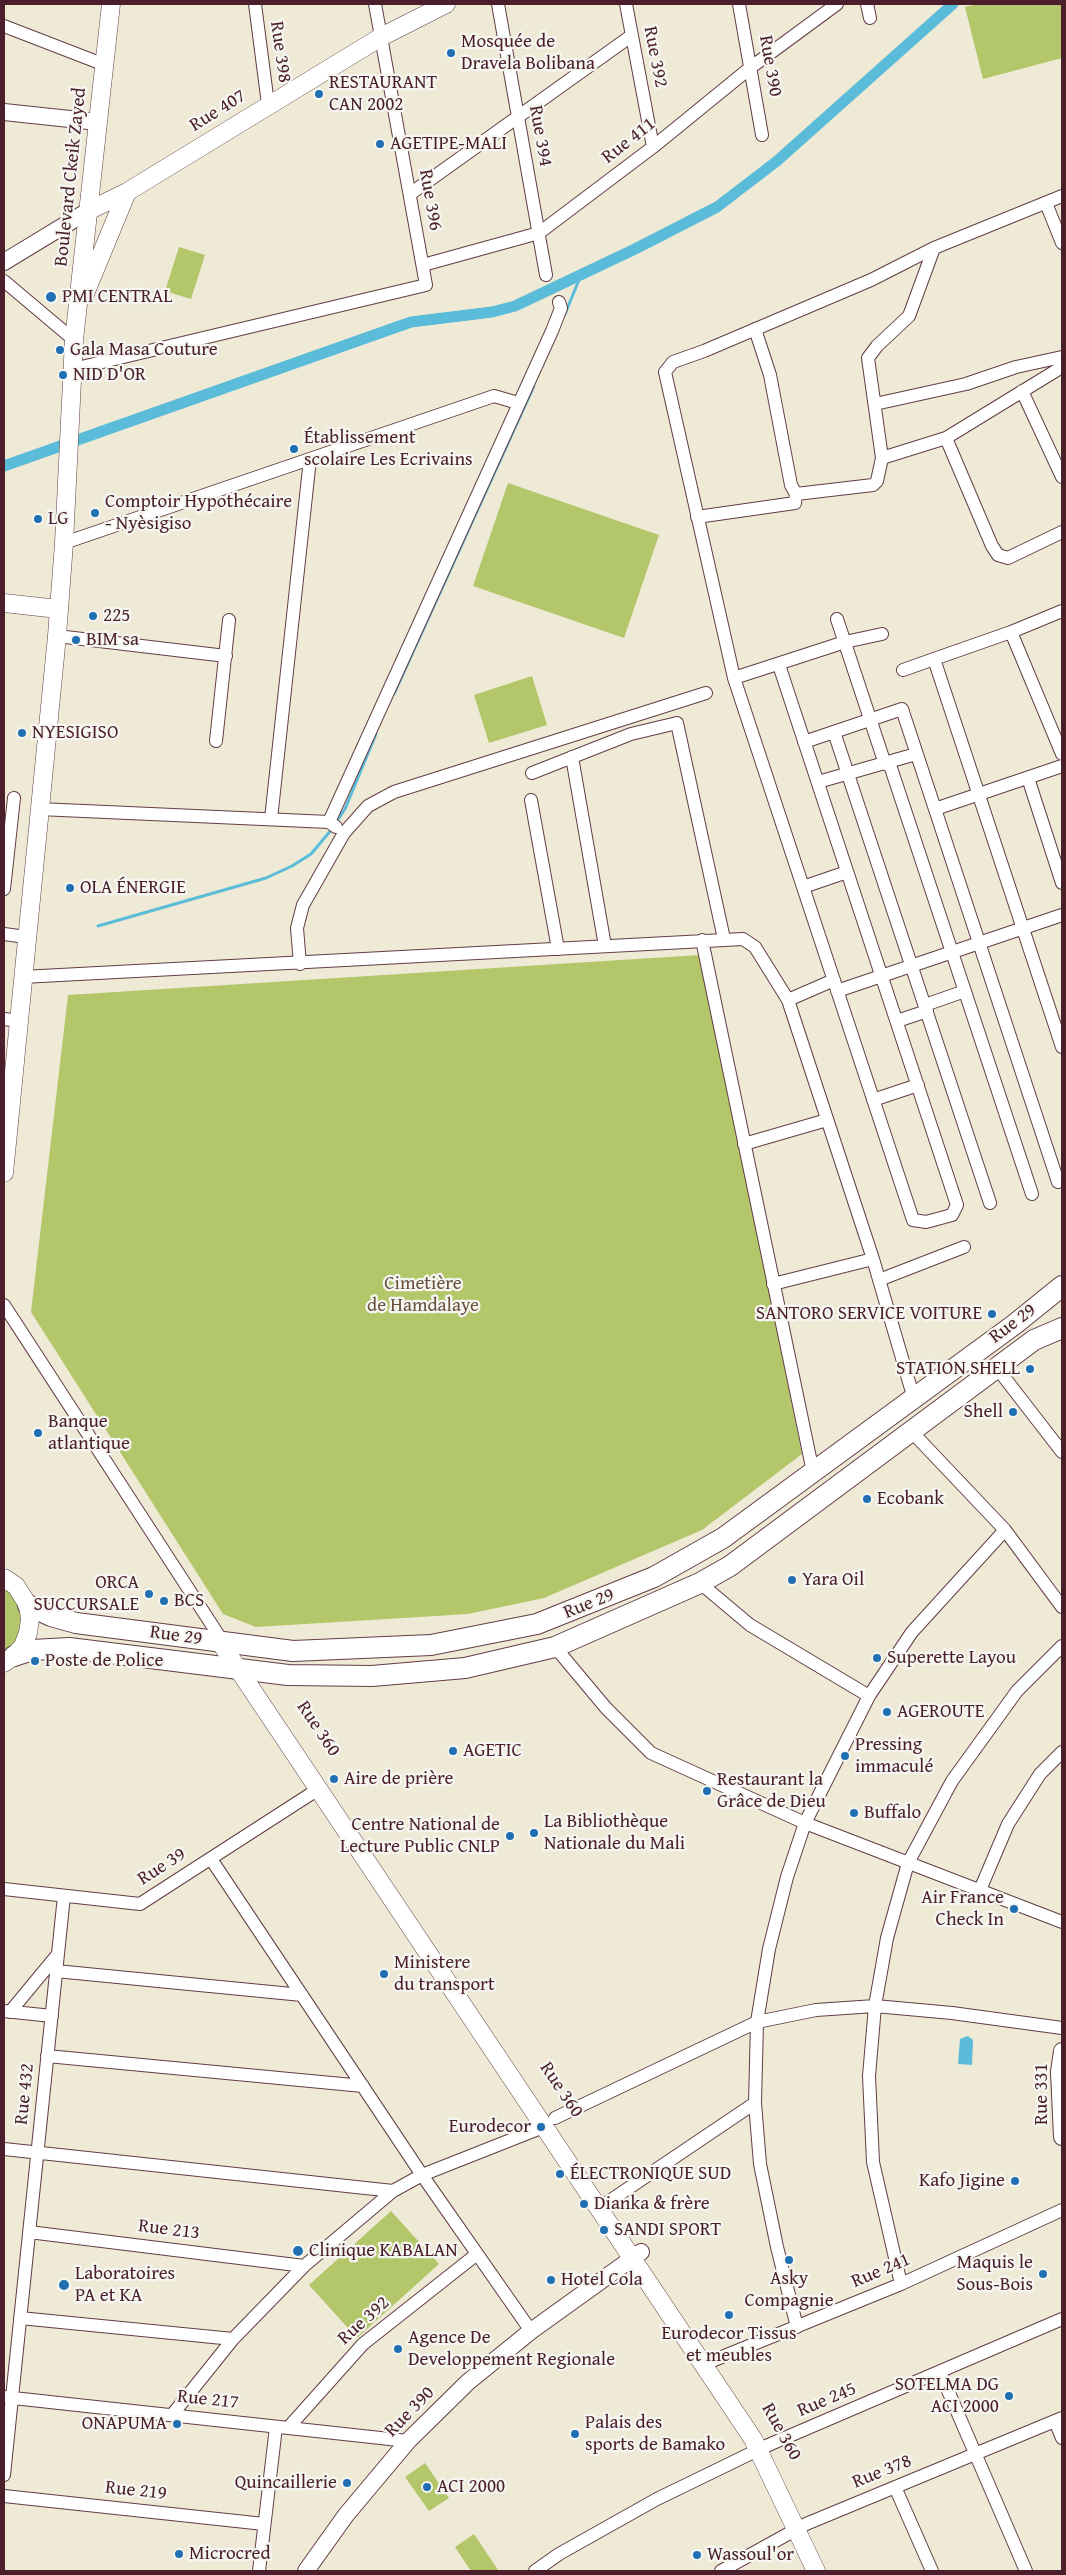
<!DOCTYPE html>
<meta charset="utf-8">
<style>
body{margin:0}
#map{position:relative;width:1066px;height:2575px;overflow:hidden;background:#efead6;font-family:"Gentium Book Plus",serif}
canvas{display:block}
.frame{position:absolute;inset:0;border:5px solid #4a1f2b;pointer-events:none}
</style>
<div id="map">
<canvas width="1066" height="2575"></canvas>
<div class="frame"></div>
</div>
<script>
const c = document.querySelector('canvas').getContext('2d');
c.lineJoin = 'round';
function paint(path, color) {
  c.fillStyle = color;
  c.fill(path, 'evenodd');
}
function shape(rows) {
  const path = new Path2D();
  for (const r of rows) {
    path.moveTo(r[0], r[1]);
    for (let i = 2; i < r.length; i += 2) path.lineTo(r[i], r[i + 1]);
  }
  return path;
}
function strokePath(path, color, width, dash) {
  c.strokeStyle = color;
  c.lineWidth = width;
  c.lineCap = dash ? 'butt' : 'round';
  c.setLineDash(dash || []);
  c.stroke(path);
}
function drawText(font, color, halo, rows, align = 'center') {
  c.font = font + ' "Gentium Book Plus",serif';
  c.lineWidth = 4.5;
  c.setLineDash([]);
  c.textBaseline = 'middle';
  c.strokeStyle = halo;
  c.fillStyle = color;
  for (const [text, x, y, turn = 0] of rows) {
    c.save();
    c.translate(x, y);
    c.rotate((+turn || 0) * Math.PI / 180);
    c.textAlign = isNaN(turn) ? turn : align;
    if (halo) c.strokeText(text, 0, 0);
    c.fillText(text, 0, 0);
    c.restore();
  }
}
const green = shape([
 [979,4,1062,4,1062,58,983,79,965,7],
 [179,247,205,255,191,299,165,291],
 [508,483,659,535,624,638,473,586],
 [532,676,547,725,489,743,474,695],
 [700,955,802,1454,702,1530,544,1598,468,1614,256,1627,223,1614,31,1312,68,995],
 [4,1585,22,1608,20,1634,13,1646,4,1652],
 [391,2211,439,2264,357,2338,309,2285],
 [425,2463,449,2498,429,2511,405,2477],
 [474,2534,498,2570,497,2571,471,2571,455,2547]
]);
const water = shape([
 [968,2036,973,2040,972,2065,958,2064,960,2039]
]);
const stream = shape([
 [565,314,581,275],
 [394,694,534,386],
 [335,824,345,809,376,734],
 [98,926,266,878,292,866,311,854,332,829]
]);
const canal = shape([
 [4,466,411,322,492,312,515,306,635,249,717,207,777,161,953,4]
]);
const minor = shape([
 [255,4,268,104],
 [498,4,546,275],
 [626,4,653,147],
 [739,4,762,135],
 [867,4,870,18],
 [4,26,105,65],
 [410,194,631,36],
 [1046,203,1062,243],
 [423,265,539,233,653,147,750,68,837,4],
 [4,281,74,340],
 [73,369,426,285,375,4],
 [1022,391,1062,477],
 [875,404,966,384,1016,367,1062,357],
 [946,438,992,546,998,555,1008,558,1062,532],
 [882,458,946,438,1062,367],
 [796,494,873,485,877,481,882,458,868,358,877,346,909,316,934,248],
 [697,517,795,503,796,494,791,485,770,375,755,329],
 [64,543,494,396,518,403],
 [837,619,885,764],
 [1011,632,1062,611],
 [57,636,226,656],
 [934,659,1011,632,1062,754],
 [779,665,957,1205,952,1215,926,1222,913,1220,734,678,665,372,673,362,704,351,871,280,934,248,1062,196],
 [903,670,934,659,1062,1047],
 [734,678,845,642,882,634],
 [834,732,990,1203],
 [216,741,229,620],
 [804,742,902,709,1058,1182],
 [572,757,605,946],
 [889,762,1032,1194],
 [532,773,631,734,677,723,724,939],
 [1028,778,1062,883],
 [818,782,916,754],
 [531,800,558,949],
 [39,809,329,822,336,827],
 [935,809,1062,766],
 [271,819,310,459],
 [329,822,552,331,561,308,559,302],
 [803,887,847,872],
 [4,889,14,798],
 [4,934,26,937],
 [702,940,813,1472],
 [300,964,297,928,303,905,344,833,368,806,394,792,706,693],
 [22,977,743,939,755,947,788,1000,873,1259,914,1399],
 [837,991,1062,915],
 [788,1000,834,980],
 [925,1005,965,991],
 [4,1019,19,1021],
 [897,1021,927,1011],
 [873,1100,918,1085],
 [744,1144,827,1120],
 [879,1280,964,1247],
 [773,1284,873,1259],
 [4,1305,223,1642],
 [997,1368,1062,1452],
 [912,1432,1005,1530,1062,1607],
 [700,1583,750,1625,869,1696],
 [555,1647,606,1708,651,1753,805,1823,1062,1922],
 [211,1859,422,2175,531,2331],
 [4,1889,140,1904,320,1788],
 [980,1890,1008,1824,1040,1774,1062,1752],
 [56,1971,302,1995],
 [4,2011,52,2016],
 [10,2012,58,1954],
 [47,2056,363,2086],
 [555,2118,757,2022,816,2010,875,2006,952,2013,1062,2028],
 [4,2149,393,2191],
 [608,2202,755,2103],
 [29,2232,304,2266],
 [901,2284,873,2162,869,2076,875,2006,887,1938,908,1863,952,1781,1017,1691,1062,1646],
 [20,2318,233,2339],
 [797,2327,777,2247,760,2164,755,2103,757,2022,769,1949,787,1877,805,1823,869,1696,912,1632,1005,1530],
 [712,2361,901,2284,1062,2210],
 [940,2372,1026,2571],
 [4,2397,408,2441],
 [172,2415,233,2339,304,2266,393,2191,422,2175,546,2126],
 [1055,2421,1062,2438],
 [288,2428,363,2344,477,2254],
 [4,2475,64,1896],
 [895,2487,932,2571],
 [4,2496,264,2524],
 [259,2571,276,2427],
 [535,2571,559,2554,657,2499,766,2446,1062,2319],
 [721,2571,806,2524,1062,2418]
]);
const tertiary = shape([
 [4,112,98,122],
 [4,262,88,211],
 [1062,2051,1059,2072,1062,2137],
 [306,2571,346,2515,408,2441,468,2382,531,2331,641,2252]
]);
const secondary = shape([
 [88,211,127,192,381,37,446,4],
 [84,296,127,192],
 [4,603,58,609],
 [4,1173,57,636,64,543,74,340,111,4],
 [4,1578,16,1586,28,1605,30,1619,28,1633,23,1646,14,1656,4,1663],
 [220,1642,753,2439,816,2571]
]);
const primary = shape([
 [28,1605,51,1616,76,1623,293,1651,431,1645,537,1624,654,1577,723,1538,1015,1324,1062,1286],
 [14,1656,32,1650,69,1648,288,1675,372,1676,465,1668,555,1647,700,1583,730,1566,1034,1340,1062,1328]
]);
const markers = [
 [451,53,5,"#1f6fb2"],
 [319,94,5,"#1f6fb2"],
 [380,144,5,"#1f6fb2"],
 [51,297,6,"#1f6fb2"],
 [60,350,5,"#1f6fb2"],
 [63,375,5,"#1f6fb2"],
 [294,449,5,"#1f6fb2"],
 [95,513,5,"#1f6fb2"],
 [38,519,5,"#1f6fb2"],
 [93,616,5,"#1f6fb2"],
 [76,640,5,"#1f6fb2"],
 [22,733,5,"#1f6fb2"],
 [70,888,5,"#1f6fb2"],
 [992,1314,5,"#1f6fb2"],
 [1030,1369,5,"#1f6fb2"],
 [1013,1412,5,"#1f6fb2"],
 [38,1433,5,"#1f6fb2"],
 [867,1499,5,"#1f6fb2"],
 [792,1580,5,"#1f6fb2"],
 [149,1594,5,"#1f6fb2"],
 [164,1601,5,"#1f6fb2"],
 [877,1658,5,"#1f6fb2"],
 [35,1661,5,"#1f6fb2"],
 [887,1712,5,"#1f6fb2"],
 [453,1751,5,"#1f6fb2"],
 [845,1756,5,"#1f6fb2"],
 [334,1779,5,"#1f6fb2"],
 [707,1791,5,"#1f6fb2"],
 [854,1813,5,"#1f6fb2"],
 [534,1833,5,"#1f6fb2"],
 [510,1836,5,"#1f6fb2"],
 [1014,1909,5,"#1f6fb2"],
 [384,1974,5,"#1f6fb2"],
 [541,2127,5,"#1f6fb2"],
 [560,2174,5,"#1f6fb2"],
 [1015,2181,5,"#1f6fb2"],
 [584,2204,5,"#1f6fb2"],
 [604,2230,5,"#1f6fb2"],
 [298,2251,6,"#1f6fb2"],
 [789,2260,5,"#1f6fb2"],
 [1043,2274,5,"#1f6fb2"],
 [551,2280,5,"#1f6fb2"],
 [64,2285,6,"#1f6fb2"],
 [729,2315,5,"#1f6fb2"],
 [398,2349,5,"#1f6fb2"],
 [1009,2396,5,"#1f6fb2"],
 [177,2424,5,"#1f6fb2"],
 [575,2434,5,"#1f6fb2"],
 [347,2483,5,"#1f6fb2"],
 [427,2487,5,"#1f6fb2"],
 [179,2554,5,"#1f6fb2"],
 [697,2555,5,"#1f6fb2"]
];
const poiNames = [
 ["Mosquée de",461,42],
 ["Dravela Bolibana",461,64],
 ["RESTAURANT",329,83],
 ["CAN 2002",329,105],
 ["AGETIPE-MALI",390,144],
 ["PMI CENTRAL",62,297],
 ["Gala Masa Couture",70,350],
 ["NID D'OR",73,375],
 ["Établissement",304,438],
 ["scolaire Les Ecrivains",304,460],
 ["Comptoir Hypothécaire",105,502],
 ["- Nyèsigiso",105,524],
 ["LG",48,519],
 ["225",103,616],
 ["BIM sa",86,640],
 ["NYESIGISO",32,733],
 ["OLA ÉNERGIE",80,888],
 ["SANTORO SERVICE VOITURE",982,1314,"right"],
 ["STATION SHELL",1020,1369,"right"],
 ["Shell",1003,1412,"right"],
 ["Banque",48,1422],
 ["atlantique",48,1444],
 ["Ecobank",877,1499],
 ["Yara Oil",802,1580],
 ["ORCA",139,1583,"right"],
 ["SUCCURSALE",139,1605,"right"],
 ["BCS",174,1601],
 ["Superette Layou",887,1658],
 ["Poste de Police",45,1661],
 ["AGEROUTE",897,1712],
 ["Pressing",855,1745],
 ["immaculé",855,1767],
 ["AGETIC",463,1751],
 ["Aire de prière",344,1779],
 ["Restaurant la",717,1780],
 ["Grâce de Dieu",717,1802],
 ["Buffalo",864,1813],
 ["La Bibliothèque",544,1822],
 ["Nationale du Mali",544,1844],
 ["Centre National de",500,1825,"right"],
 ["Lecture Public CNLP",500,1847,"right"],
 ["Air France",1004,1898,"right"],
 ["Check In",1004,1920,"right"],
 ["Ministere",394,1963],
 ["du transport",394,1985],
 ["Eurodecor",531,2127,"right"],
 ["ÉLECTRONIQUE SUD",570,2174],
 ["Kafo Jigine",1005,2181,"right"],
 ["Dianka & frère",594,2204],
 ["SANDI SPORT",614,2230],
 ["Clinique KABALAN",309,2251],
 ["Maquis le",1033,2263,"right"],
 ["Sous-Bois",1033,2285,"right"],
 ["Laboratoires",75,2274],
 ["PA et KA",75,2296],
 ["Asky",789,2279,"center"],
 ["Compagnie",789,2301,"center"],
 ["Hotel Cola",561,2280],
 ["Eurodecor Tissus",729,2334,"center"],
 ["et meubles",729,2356,"center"],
 ["Agence De",408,2338],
 ["Developpement Regionale",408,2360],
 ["SOTELMA DG",999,2385,"right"],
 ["ACI 2000",999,2407,"right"],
 ["Palais des",585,2423],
 ["sports de Bamako",585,2445],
 ["ONAPUMA",167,2424,"right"],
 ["Quincaillerie",337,2483,"right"],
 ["ACI 2000",437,2487],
 ["Microcred",189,2554],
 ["Wassoul'or",707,2555]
];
const streetNames = [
 ["Rue 398",280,52,82],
 ["Rue 392",655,57,79],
 ["Rue 390",770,66,80],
 ["Rue 407",218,111,-32],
 ["Rue 394",540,136,80],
 ["Rue 411",629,141,-38],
 ["Boulevard Ckeik Zayed",71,177,-84],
 ["Rue 396",430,200,80],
 ["Rue 29",1013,1324,-37],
 ["Rue 29",589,1604,-22],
 ["Rue 29",176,1636,8],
 ["Rue 360",318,1729,56],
 ["Rue 39",162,1867,-33],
 ["Rue 360",561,2090,56],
 ["Rue 432",25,2094,-84],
 ["Rue 331",1042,2094,-90],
 ["Rue 213",169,2230,7],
 ["Rue 241",881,2271,-23],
 ["Rue 392",364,2321,-42],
 ["Rue 217",208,2400,6],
 ["Rue 245",827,2400,-23],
 ["Rue 390",410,2412,-46],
 ["Rue 360",781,2432,61],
 ["Rue 378",882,2472,-22],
 ["Rue 219",136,2491,6]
];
const parkNames = [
 ["Cimetière",423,1284],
 ["de Hamdalaye",423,1306]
];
paint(green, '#b3c669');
paint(water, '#5bbcd9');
strokePath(stream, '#5bbcd9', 3);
strokePath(canal, '#5bbcd9', 11);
strokePath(minor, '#633d45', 14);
strokePath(tertiary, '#633d45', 18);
strokePath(secondary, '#633d45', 19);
strokePath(primary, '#633d45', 22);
strokePath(minor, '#fff', 12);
strokePath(tertiary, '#fff', 16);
strokePath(secondary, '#fff', 18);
strokePath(primary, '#fff', 20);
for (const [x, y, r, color] of markers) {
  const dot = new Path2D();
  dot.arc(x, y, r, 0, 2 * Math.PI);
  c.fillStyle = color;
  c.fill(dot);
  strokePath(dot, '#f6f6f2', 2);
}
drawText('19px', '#4a1f2b', '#f6f6f2', poiNames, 'left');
drawText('19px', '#4a1f2b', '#f6f6f2', streetNames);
drawText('19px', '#6a513e', '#f6f6f2', parkNames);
</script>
